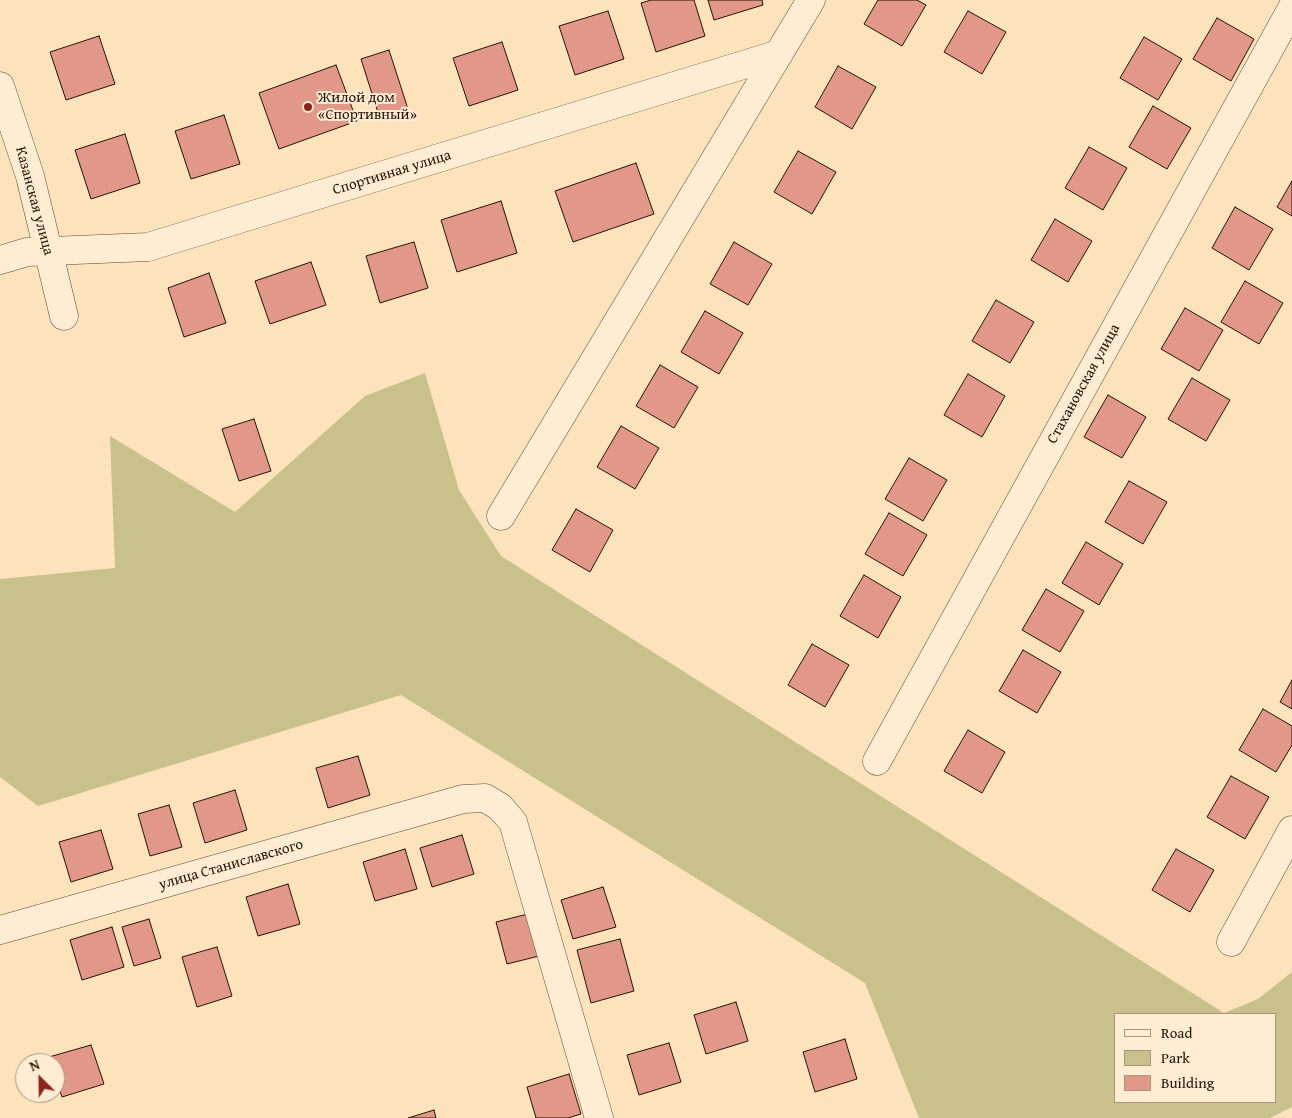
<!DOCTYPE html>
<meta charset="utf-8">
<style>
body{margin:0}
#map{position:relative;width:1292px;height:1118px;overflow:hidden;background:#fde3bb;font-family:"Gentium Book Plus",serif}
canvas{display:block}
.legend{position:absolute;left:1114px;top:1013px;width:162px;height:90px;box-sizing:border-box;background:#feedd3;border:1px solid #a89680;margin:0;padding:6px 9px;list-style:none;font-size:15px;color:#261304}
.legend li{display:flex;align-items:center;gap:10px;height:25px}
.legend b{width:25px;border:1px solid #a89680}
.north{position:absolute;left:15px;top:1053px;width:50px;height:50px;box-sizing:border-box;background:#feedd3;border:1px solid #a89680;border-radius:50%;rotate:337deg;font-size:14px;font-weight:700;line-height:20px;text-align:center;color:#261304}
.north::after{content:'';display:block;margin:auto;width:18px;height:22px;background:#8f2418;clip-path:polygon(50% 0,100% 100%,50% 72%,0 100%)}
</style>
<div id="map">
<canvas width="1292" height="1118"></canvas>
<ul class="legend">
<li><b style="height:6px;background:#feedd3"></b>Road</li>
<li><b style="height:14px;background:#c8c18b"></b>Park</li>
<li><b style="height:14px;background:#e19889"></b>Building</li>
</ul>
<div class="north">N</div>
</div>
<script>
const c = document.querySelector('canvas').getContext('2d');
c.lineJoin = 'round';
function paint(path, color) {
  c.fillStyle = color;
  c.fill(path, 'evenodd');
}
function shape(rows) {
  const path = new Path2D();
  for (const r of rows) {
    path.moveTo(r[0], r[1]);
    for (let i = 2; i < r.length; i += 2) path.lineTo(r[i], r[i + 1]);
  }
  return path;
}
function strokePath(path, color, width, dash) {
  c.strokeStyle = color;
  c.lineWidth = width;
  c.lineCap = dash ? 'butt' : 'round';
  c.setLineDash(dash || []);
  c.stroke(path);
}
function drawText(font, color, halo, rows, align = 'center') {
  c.font = font + ' "Gentium Book Plus",serif';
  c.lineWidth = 4;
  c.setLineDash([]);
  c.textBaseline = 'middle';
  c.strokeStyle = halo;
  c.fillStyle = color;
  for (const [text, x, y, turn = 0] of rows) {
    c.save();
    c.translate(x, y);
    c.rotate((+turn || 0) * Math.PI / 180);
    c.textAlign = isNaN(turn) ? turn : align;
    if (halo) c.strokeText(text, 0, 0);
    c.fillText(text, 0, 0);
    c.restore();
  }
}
const green = shape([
 [425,373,459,490,501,556,1224,1013,1258,999,1292,972,1292,1107,1270,1118,919,1118,865,983,401,695,38,806,0,777,0,579,115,568,110,436,235,512,365,396],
 [1116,1014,1276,1014,1276,1102,1116,1102]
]);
const building = shape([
 [651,0,694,0,705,36,656,52,641,3,651,0],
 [708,0,762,0,763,5,714,20,708,0],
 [878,0,917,0,926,5,902,46,864,24,878,0],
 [608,11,624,59,575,75,559,26,608,11],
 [968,11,1006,32,982,74,944,52,968,11],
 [1217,18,1254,39,1231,81,1193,59,1217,18],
 [99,36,115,84,66,100,50,52,99,36],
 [1144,37,1182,59,1158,100,1120,78,1144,37],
 [502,42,518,90,469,106,453,58,502,42],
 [389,50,408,109,380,119,361,59,389,50],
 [336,65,357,121,279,149,259,93,336,65],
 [838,66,876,87,852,129,815,107,838,66],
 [1153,106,1191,128,1167,169,1129,147,1153,106],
 [224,115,240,164,191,179,175,131,224,115],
 [125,134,140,183,91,199,75,150,125,134],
 [1089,147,1127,168,1103,210,1065,188,1089,147],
 [798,151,836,172,812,214,774,192,798,151],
 [636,163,654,214,573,242,555,191,636,163],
 [1292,181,1292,216,1277,207,1292,181],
 [501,201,517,253,457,272,441,220,501,201],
 [1235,207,1273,229,1249,270,1212,248,1235,207],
 [1055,219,1092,241,1068,282,1031,260,1055,219],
 [414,242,428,288,380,303,366,256,414,242],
 [734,242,772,264,748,305,710,284,734,242],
 [311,262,326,305,270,324,255,281,311,262],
 [209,273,226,323,184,337,168,288,209,273],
 [1245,281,1283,303,1259,344,1221,322,1245,281],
 [996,300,1034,322,1010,363,972,341,996,300],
 [1185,308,1223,330,1199,371,1161,349,1185,308],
 [705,311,743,333,719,374,681,352,705,311],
 [660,365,698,387,674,428,636,406,660,365],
 [968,374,1005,396,982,437,944,415,968,374],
 [1192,378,1230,400,1206,441,1168,419,1192,378],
 [1108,395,1146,417,1122,458,1084,437,1108,395],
 [254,419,271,471,239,481,222,429,254,419],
 [621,426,659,448,635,489,597,467,621,426],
 [909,458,947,480,923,521,885,499,909,458],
 [1129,481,1167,502,1143,544,1105,522,1129,481],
 [576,509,613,530,590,572,552,550,576,509],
 [889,513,927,535,903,576,865,554,889,513],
 [1086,542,1123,564,1099,605,1062,583,1086,542],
 [864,575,901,597,878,638,840,616,864,575],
 [1046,589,1084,611,1060,652,1022,630,1046,589],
 [812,644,849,665,825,707,788,685,812,644],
 [1023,650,1061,672,1037,713,999,691,1023,650],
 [1292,680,1292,709,1280,702,1292,680],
 [1263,709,1292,726,1292,745,1276,772,1239,750,1263,709],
 [968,730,1005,752,982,793,944,771,968,730],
 [358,756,370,795,328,808,316,768,358,756],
 [1231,776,1269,797,1245,839,1207,817,1231,776],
 [235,790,247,830,205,843,193,803,235,790],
 [169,805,182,847,150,856,138,814,169,805],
 [101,830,113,869,71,882,59,842,101,830],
 [462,835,474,874,432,887,420,848,462,835],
 [405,849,417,889,375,901,363,862,405,849],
 [1176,849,1214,870,1190,912,1152,890,1176,849],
 [288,884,300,924,258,936,246,897,288,884],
 [603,887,616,927,573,939,561,900,603,887],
 [528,914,539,956,507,964,496,922,528,914],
 [149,919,161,958,134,966,122,927,149,919],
 [112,927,124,967,82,980,70,940,112,927],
 [620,939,634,991,591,1003,577,950,620,939],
 [217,947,232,996,197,1007,182,957,217,947],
 [736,1002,748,1041,706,1054,694,1015,736,1002],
 [845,1039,857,1079,815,1092,803,1052,845,1039],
 [669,1043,681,1082,639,1095,627,1055,669,1043],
 [91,1045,104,1084,62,1097,55,1076,55,1063,51,1063,49,1057,91,1045],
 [569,1074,581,1114,568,1118,536,1118,527,1087,569,1074],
 [434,1110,436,1118,408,1118,434,1110]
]);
const minor = shape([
 [0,86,30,176,64,316],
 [0,260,27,252,148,247,779,54],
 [501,516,811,0],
 [877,761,1292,8],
 [0,930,463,799,485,798,500,807,513,822,599,1118],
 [1231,942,1292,830]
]);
const markers = [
 [308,107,5,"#8f2418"]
];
const poiNames = [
 ["Жилой дом",318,98],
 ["«Спортивный»",318,115]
];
const streetNames = [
 ["Спортивная улица",392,173,-17],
 ["Казанская улица",34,201,75],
 ["Стахановская улица",1084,384,-61],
 ["улица Станиславского",231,865,-16]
];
paint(green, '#c8c18b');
paint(building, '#e19889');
strokePath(building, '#261304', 1);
strokePath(minor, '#5c4732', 29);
strokePath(minor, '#feedd3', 28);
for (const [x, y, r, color] of markers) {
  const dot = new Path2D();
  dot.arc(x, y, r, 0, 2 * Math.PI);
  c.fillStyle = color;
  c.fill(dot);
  strokePath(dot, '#feedd3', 2);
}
drawText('15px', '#261304', '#feedd3', poiNames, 'left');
drawText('15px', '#261304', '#feedd3', streetNames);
</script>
